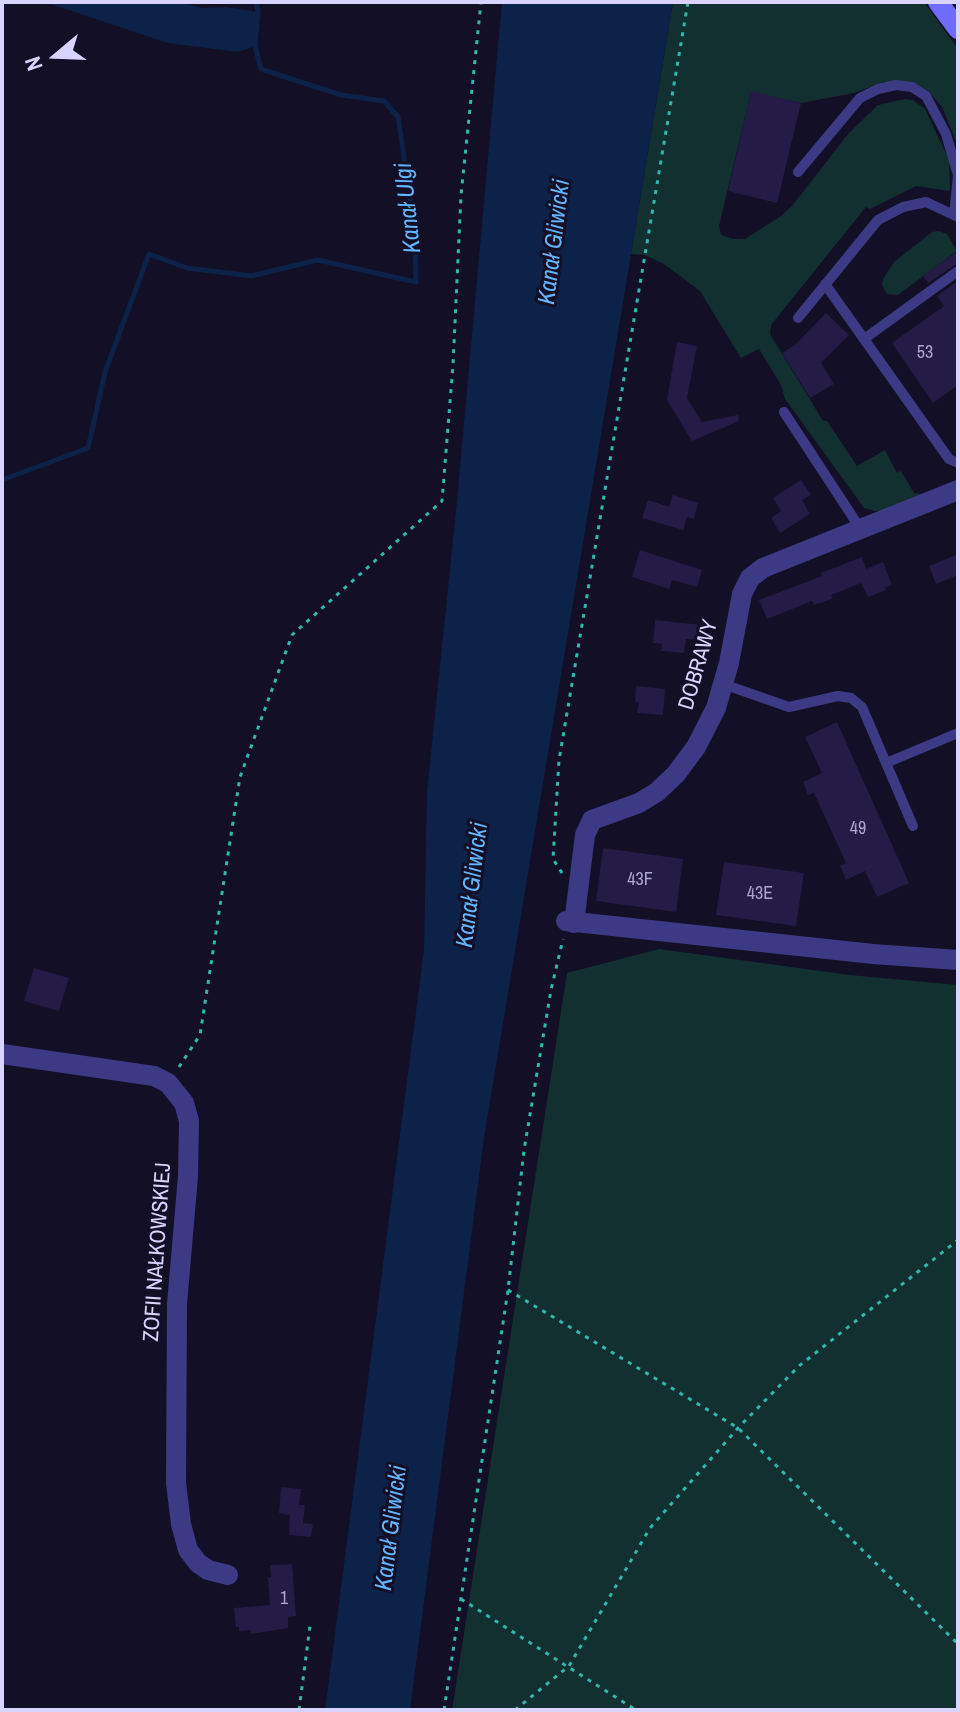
<!DOCTYPE html>
<meta charset="utf-8">
<style>
body{margin:0}
#map{position:relative;width:960px;height:1712px;overflow:hidden;background:#130f26;font-family:"Archivo Narrow",sans-serif}
canvas{display:block}
.frame{position:absolute;inset:0;border:4px solid #d9d4ff;pointer-events:none}
.north{position:absolute;left:16px;top:16px;width:80px;height:80px;-webkit-text-stroke:6px #130f26;paint-order:stroke;rotate:251deg;font-size:22px;font-weight:700;line-height:32px;text-align:center;color:#d9d4ff}
.north::after{content:'';display:block;margin:auto;width:28px;height:36px;background:#d9d4ff;clip-path:polygon(50% 0,100% 100%,50% 72%,0 100%)}
</style>
<div id="map">
<canvas width="960" height="1712"></canvas>
<div class="frame"></div>
<div class="north">N</div>
</div>
<script>
const c = document.querySelector('canvas').getContext('2d');
c.lineJoin = 'round';
function paint(path, color) {
  c.fillStyle = color;
  c.fill(path, 'evenodd');
}
function shape(rows) {
  const path = new Path2D();
  for (const r of rows) {
    path.moveTo(r[0], r[1]);
    for (let i = 2; i < r.length; i += 2) path.lineTo(r[i], r[i + 1]);
  }
  return path;
}
function strokePath(path, color, width, dash) {
  c.strokeStyle = color;
  c.lineWidth = width;
  c.lineCap = dash ? 'butt' : 'round';
  c.setLineDash(dash || []);
  c.stroke(path);
}
function drawText(font, color, halo, rows, align = 'center') {
  c.font = font + ' "Archivo Narrow",sans-serif';
  c.lineWidth = 6;
  c.setLineDash([]);
  c.textBaseline = 'middle';
  c.strokeStyle = halo;
  c.fillStyle = color;
  for (const [text, x, y, turn = 0] of rows) {
    c.save();
    c.translate(x, y);
    c.rotate((+turn || 0) * Math.PI / 180);
    c.textAlign = isNaN(turn) ? turn : align;
    if (halo) c.strokeText(text, 0, 0);
    c.fillText(text, 0, 0);
    c.restore();
  }
}
const green = shape([
 [673,2,924,2,958,49,958,146,942,107,929,92,915,83,883,82,854,93,801,103,751,92,719,226,721,235,734,239,745,239,781,216,792,206,848,134,878,105,905,99,913,100,925,109,949,160,950,191,916,186,870,209,866,207,771,325,770,334,823,421,827,421,857,466,885,450,897,473,901,471,914,493,923,494,958,480,958,489,894,510,875,511,864,508,785,399,781,385,759,349,741,358,700,291,664,264,645,255,631,254],
 [939,231,947,234,957,251,898,295,887,294,882,285,883,279,894,262,932,232],
 [659,949,850,975,958,985,958,1710,452,1710,567,973]
]);
const water = shape([
 [45,2,180,2,202,8,227,7,258,12,255,46,238,52,168,43],
 [502,2,673,2,484,1138,410,1710,325,1710,424,950,427,792,457,501]
]);
const stream = shape([
 [2,480,88,448,105,372,149,254,187,268,251,276,318,260,416,282,415,231,398,117,384,101,341,95,261,69,255,46,258,12,256,2]
]);
const building = shape([
 [751,91,801,103,777,203,728,191],
 [958,251,958,263,928,283,923,276],
 [958,281,958,385,933,403,892,343,944,306,937,296],
 [826,313,849,335,821,363,834,384,810,398,782,353,796,344],
 [677,342,697,346,687,398,702,422,738,415,739,421,692,441,667,400],
 [801,480,811,495,802,500,810,514,780,533,771,518,781,511,773,498],
 [673,495,698,503,694,519,687,517,683,530,642,518,648,500,669,507],
 [640,550,702,570,697,587,672,580,669,589,632,577],
 [958,554,958,575,936,584,929,566],
 [862,557,866,569,883,562,892,585,885,587,886,590,868,597,861,583,831,595,832,599,814,605,812,601,767,619,759,600,822,576,821,573],
 [655,620,702,625,701,640,686,639,684,653,661,651,662,644,653,643],
 [636,686,665,689,663,715,637,713,639,702,635,702],
 [837,722,909,883,877,897,865,871,846,880,840,866,846,863,814,793,808,795,803,782,822,773,805,737],
 [603,848,683,859,676,912,596,901],
 [724,862,804,873,796,926,716,915],
 [34,968,69,978,59,1011,24,1001],
 [281,1487,301,1489,299,1505,305,1505,303,1523,313,1524,311,1537,289,1535,290,1515,279,1513],
 [292,1564,296,1616,288,1617,288,1628,251,1634,251,1630,239,1631,239,1627,236,1627,234,1608,270,1605,268,1577,271,1577,270,1565]
]);
const path = shape([
 [562,873,553,859,559,760,688,2],
 [179,1067,200,1035,240,777,292,635,442,501,453,365,461,195,481,2],
 [508,1290,738,1428,958,1644],
 [461,1599,636,1710],
 [299,1710,310,1626],
 [444,1710,508,1290,524,1150,551,990,563,939],
 [515,1710,569,1666,650,1528,738,1428,799,1366,958,1240]
]);
const service = shape([
 [798,172,860,98,878,89,896,85,912,87,926,96,946,134,958,175,954,215],
 [825,284,949,459,958,463],
 [798,318,878,220,903,207,926,202,958,217],
 [864,339,958,271],
 [784,412,860,528],
 [723,684,789,707,838,696,851,698,862,707,913,826],
 [886,763,958,733]
]);
const minor = shape([
 [566,921,873,954,958,960],
 [574,923,585,835,592,820,639,803,657,792,676,774,696,747,716,708,729,663,742,594,750,578,763,568,958,490],
 [2,1054,154,1076,168,1083,184,1103,189,1121,188,1176,177,1304,176,1483,181,1524,188,1550,198,1563,208,1570,228,1575]
]);
const secondary = shape([
 [938,2,958,29]
]);
const numberNames = [
 ["53",925,353],
 ["49",858,829],
 ["43F",640,880],
 ["43E",760,894],
 ["1",284,1599]
];
const streetNames = [
 ["DOBRAWY",699,665,-74],
 ["ZOFII NAŁKOWSKIEJ",158,1252,-86]
];
const waterNames = [
 ["Kanał Ulgi",409,208,-96],
 ["Kanał Gliwicki",555,242,-83],
 ["Kanał Gliwicki",473,885,-83],
 ["Kanał Gliwicki",392,1528,-83]
];
paint(green, '#12302f');
paint(water, '#0c2248');
strokePath(stream, '#0c2248', 5);
paint(building, '#241b47');
strokePath(path, '#2fb8b0', 3, [4, 6]);
strokePath(service, '#3d3a85', 10);
strokePath(minor, '#3d3a85', 20);
strokePath(secondary, '#6f6bff', 20);
drawText('18px', '#aca6d1', null, numberNames);
drawText('22px', '#d9d4ff', '#130f26', streetNames);
drawText('italic 24px', '#62b6ff', '#130f26', waterNames);
</script>
